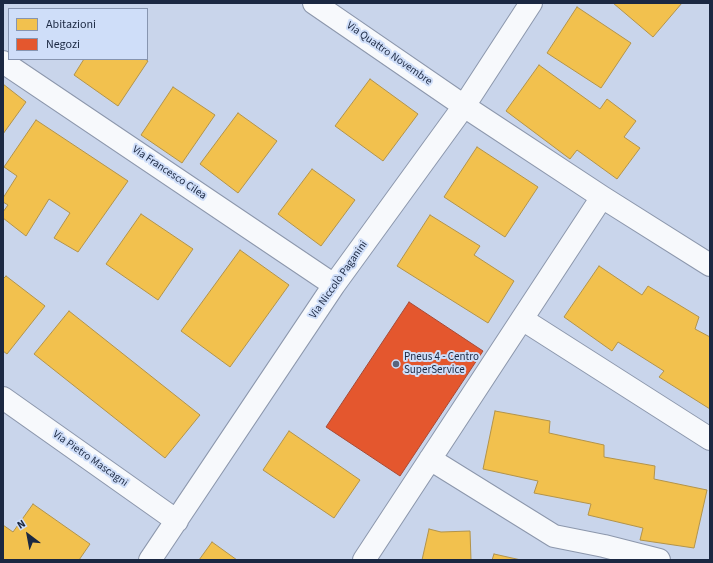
<!DOCTYPE html>
<meta charset="utf-8">
<style>
body{margin:0}
#map{position:relative;width:713px;height:563px;overflow:hidden;background:#c9d5eb;font-family:"Source Sans 3",sans-serif}
canvas{display:block}
.frame{position:absolute;inset:0;border:4px solid #1b2842;pointer-events:none}
.legend{position:absolute;left:8px;top:8px;width:140px;height:52px;box-sizing:border-box;background:#cfdef9;border:1px solid #8795b0;margin:0;padding:5px 7px;list-style:none;font-size:12px;color:#1b2842}
.legend li{display:flex;align-items:center;gap:8px;height:20px}
.legend b{width:20px;border:1px solid #8795b0}
.north{position:absolute;left:8px;top:515px;width:40px;height:40px;-webkit-text-stroke:3px #cfdef9;paint-order:stroke;rotate:328deg;font-size:11px;font-weight:700;line-height:16px;text-align:center;color:#1b2842}
.north::after{content:'';display:block;margin:auto;width:14px;height:18px;background:#1b2842;clip-path:polygon(50% 0,100% 100%,50% 72%,0 100%)}
</style>
<div id="map">
<canvas width="713" height="563"></canvas>
<div class="frame"></div>
<ul class="legend">
<li><b style="height:11px;background:#f2c14e"></b>Abitazioni</li>
<li><b style="height:11px;background:#e4572e"></b>Negozi</li>
</ul>
<div class="north">N</div>
</div>
<script>
const c = document.querySelector('canvas').getContext('2d');
c.lineJoin = 'round';
function paint(path, color) {
  c.fillStyle = color;
  c.fill(path, 'evenodd');
}
function shape(rows) {
  const path = new Path2D();
  for (const r of rows) {
    path.moveTo(r[0], r[1]);
    for (let i = 2; i < r.length; i += 2) path.lineTo(r[i], r[i + 1]);
  }
  return path;
}
function strokePath(path, color, width, dash) {
  c.strokeStyle = color;
  c.lineWidth = width;
  c.lineCap = dash ? 'butt' : 'round';
  c.setLineDash(dash || []);
  c.stroke(path);
}
function drawText(font, color, halo, rows, align = 'center') {
  c.font = font + ' "Source Sans 3",sans-serif';
  c.lineWidth = 4;
  c.setLineDash([]);
  c.textBaseline = 'middle';
  c.strokeStyle = halo;
  c.fillStyle = color;
  for (const [text, x, y, turn = 0] of rows) {
    c.save();
    c.translate(x, y);
    c.rotate((+turn || 0) * Math.PI / 180);
    c.textAlign = isNaN(turn) ? turn : align;
    if (halo) c.strokeText(text, 0, 0);
    c.fillText(text, 0, 0);
    c.restore();
  }
}
const homes = shape([
 [613,3,682,3,653,37,613,3],
 [577,7,631,43,601,88,547,53,577,7],
 [84,59,145,59,148,61,118,106,74,75,84,59],
 [539,65,600,109,607,99,636,121,624,137,640,148,617,179,577,150,570,159,506,111,539,65],
 [370,79,418,114,383,161,335,126,370,79],
 [3,84,26,102,3,134,3,84],
 [173,87,215,115,182,163,141,135,173,87],
 [238,113,277,141,238,193,200,164,238,113],
 [36,120,128,181,78,252,54,238,70,213,49,199,26,236,3,218,3,212,8,205,3,202,3,198,17,176,4,167,36,120],
 [477,147,538,187,505,237,444,197,477,147],
 [312,169,355,200,321,246,278,214,312,169],
 [141,214,193,249,158,300,106,264,141,214],
 [430,215,480,246,474,255,514,281,488,323,397,266,430,215],
 [240,250,289,285,230,367,181,331,240,250],
 [599,266,642,295,648,286,699,317,695,329,710,337,710,409,659,377,664,371,618,342,612,351,564,317,599,266],
 [6,276,45,306,7,354,3,351,3,279,6,276],
 [69,311,200,415,165,458,34,354,69,311],
 [495,411,550,421,549,433,604,445,604,457,655,466,654,479,707,490,694,548,640,540,643,528,588,515,591,504,534,493,538,481,483,469,495,411],
 [289,431,360,480,334,518,263,470,289,431],
 [33,504,90,544,79,560,3,560,3,525,13,532,33,504],
 [429,529,441,532,470,531,471,560,422,560,429,529],
 [212,542,237,560,199,560,212,542],
 [494,554,521,560,492,560,494,554]
]);
const shops = shape([
 [409,302,483,351,400,476,326,427,409,302]
]);
const street = shape([
 [314,3,464,106,602,197,710,265],
 [3,62,334,285],
 [522,319,710,439],
 [3,398,177,521],
 [430,459,554,536,604,546,659,560],
 [150,560,334,285,464,106,531,3],
 [364,560,602,197]
]);
const markers = [
 [396,364,4,"#58657d"]
];
const streetNames = [
 ["Via Quattro Novembre",389,54,35],
 ["Via Francesco Cilea",169,173,34],
 ["Via Niccolò Paganini",339,280,-55],
 ["Via Pietro Mascagni",90,459,35]
];
const poiNames = [
 ["Pneus 4 - Centro",404,358],
 ["SuperService",404,371]
];
paint(homes, '#f2c14e');
strokePath(homes, '#b2934a', 1);
paint(shops, '#e4572e');
strokePath(shops, '#a84934', 1);
strokePath(street, '#8c97ac', 24);
strokePath(street, '#f7f9fc', 22);
for (const [x, y, r, color] of markers) {
  const dot = new Path2D();
  dot.arc(x, y, r, 0, 2 * Math.PI);
  c.fillStyle = color;
  c.fill(dot);
  strokePath(dot, '#cfdef9', 1.5);
}
drawText('11px', '#1b2842', '#cfdef9', streetNames);
drawText('11px', '#1b2842', '#cfdef9', poiNames, 'left');
</script>
